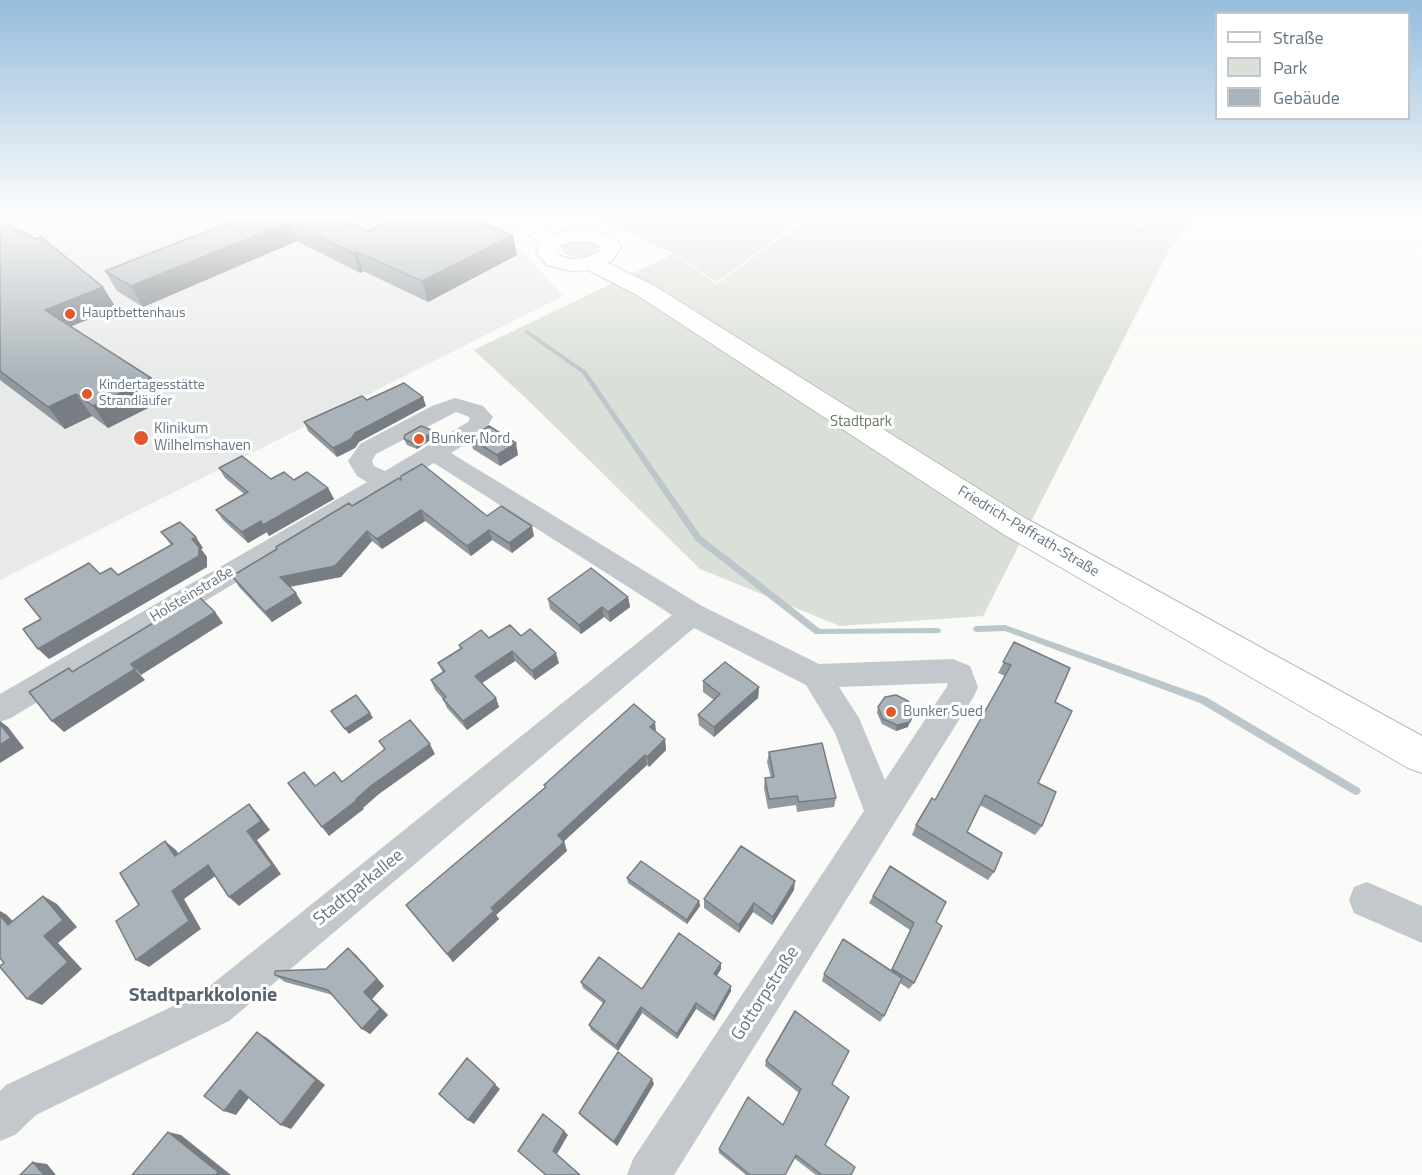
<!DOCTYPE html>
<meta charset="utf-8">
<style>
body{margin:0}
#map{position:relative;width:1422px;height:1175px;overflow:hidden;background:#fafaf8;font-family:"Titillium Web",sans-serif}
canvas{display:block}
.legend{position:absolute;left:1215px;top:12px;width:195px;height:108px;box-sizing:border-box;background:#fff;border:2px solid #c1c8cd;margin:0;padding:8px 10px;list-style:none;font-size:18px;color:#657683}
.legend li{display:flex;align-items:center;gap:12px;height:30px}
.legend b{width:30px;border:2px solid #c1c8cd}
</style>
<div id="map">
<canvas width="1422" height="1175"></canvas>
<ul class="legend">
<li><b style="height:8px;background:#fff"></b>Straße</li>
<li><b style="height:16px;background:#dadfd7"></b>Park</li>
<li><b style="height:16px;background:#aab3b9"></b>Gebäude</li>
</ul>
</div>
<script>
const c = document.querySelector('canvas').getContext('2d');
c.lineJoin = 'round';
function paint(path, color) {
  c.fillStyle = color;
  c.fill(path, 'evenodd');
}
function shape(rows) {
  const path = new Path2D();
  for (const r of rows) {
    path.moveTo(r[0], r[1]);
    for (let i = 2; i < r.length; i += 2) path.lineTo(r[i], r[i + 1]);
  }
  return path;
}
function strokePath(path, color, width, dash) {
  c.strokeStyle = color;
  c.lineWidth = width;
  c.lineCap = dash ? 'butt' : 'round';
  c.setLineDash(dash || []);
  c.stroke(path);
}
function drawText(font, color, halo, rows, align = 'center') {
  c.font = font + ' "Titillium Web",sans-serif';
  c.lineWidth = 6;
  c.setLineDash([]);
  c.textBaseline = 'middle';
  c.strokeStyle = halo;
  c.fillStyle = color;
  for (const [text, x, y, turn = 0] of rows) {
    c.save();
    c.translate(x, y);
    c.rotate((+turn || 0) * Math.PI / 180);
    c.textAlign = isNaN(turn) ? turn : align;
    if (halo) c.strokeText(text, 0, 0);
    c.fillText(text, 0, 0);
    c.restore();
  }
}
const built = shape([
 [0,214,469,214,525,254,563,296,0,580]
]);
const green = shape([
 [587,214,810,214,717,282,673,253],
 [813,214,1085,214,1145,235,1161,214,1198,214,1169,250,983,616,840,626,700,569,536,408,474,350,673,254,717,284],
 [588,241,598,247,591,256,573,258,562,252,563,246,571,242]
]);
const water = shape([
 [1085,214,1161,214,1145,235]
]);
const stream = shape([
 [527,330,586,371,701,536,820,629,937,628,940,629,941,631,940,633,815,634,695,540,582,373,525,333,525,331,527,330],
 [1005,625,1206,697,1359,788,1361,791,1359,794,1356,795,1353,794,1200,703,1005,631,977,632,974,631,973,629,974,627,977,626,1005,625]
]);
const minor = shape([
 [455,398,483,406,493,417,484,432,451,453,702,606,819,664,953,659,970,666,978,687,974,696,674,1175,627,1175,633,1159,864,811,835,733,806,685,694,628,229,1021,36,1115,15,1135,0,1141,0,1091,6,1085,201,993,672,615,434,463,11,718,0,722,0,694,367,482,357,476,348,461,360,444,432,406,455,398],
 [456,412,467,416,470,418,468,422,385,471,374,466,372,461,376,454,456,412],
 [947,683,948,685,885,780,859,718,839,687,947,683],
 [1367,882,1422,906,1422,943,1354,913,1349,900,1354,887,1367,882]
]);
const major = shape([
 [499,214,522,214,555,234,569,230,588,229,616,239,621,247,613,260,608,263,653,285,1025,518,1422,736,1422,773,1408,768,1003,534,637,295,588,270,571,271,547,265,536,252,540,243,499,214],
 [586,241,601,247,598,252,587,257,571,259,561,256,556,252,560,246,572,242,586,241]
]);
const wall = shape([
 [251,214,333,215,367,231,513,235,517,255,428,302,363,271,360,273,297,241,143,307,117,291,105,271],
 [0,228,103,287,116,308,70,327,164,400,108,428,92,416,65,429,0,380],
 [367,400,426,406,359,442,355,448,337,457,308,431,304,422],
 [434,431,435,437,417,449,407,445,404,439],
 [470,438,518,455,500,466,473,449],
 [219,468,271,479,294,480,328,488,334,499,269,536,267,532,248,543,223,520,216,510,244,494,225,478],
 [401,480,534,536,512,553,492,540,471,556,425,521,382,549,372,541,341,577,290,587,302,603,272,622,239,587,232,576,352,506],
 [161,532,203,548,201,549,207,557,207,567,49,659,41,619,100,574,118,575,171,545],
 [628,597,630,607,610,622,604,617,581,634,550,609,548,599],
 [521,636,559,663,535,680,515,661,482,683,496,698,499,707,467,730,447,708,443,699,435,690,431,680,443,673,438,663,460,649,459,645,489,638],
 [1014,642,1055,702,1038,783,1042,826,1035,835,980,805,967,832,994,872,988,880,912,835,916,825,935,800,1005,676,998,673],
 [703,681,759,687,758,698,714,737,699,725,698,715,714,700,703,692],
 [878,707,908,727,896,731,882,724,877,713],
 [656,732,665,739,666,750,649,767,647,765,564,841,567,851,496,915,499,919,453,962,406,905,545,787,544,785],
 [769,752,836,798,834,807,797,812,796,805,768,809,764,788,765,778,771,778,767,762],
 [627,878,699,901,700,906,687,924,628,883],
 [794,890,772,925,753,912,739,933,704,908,704,899],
 [873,896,936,922,914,983,909,989,900,983,884,1016,880,1022,822,981,824,974,891,971,910,930,869,903],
 [356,955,384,986,372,999,388,1015,370,1034,333,995,285,982,275,975,326,969],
 [721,963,721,969,717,976,731,991,714,1021,696,1009,677,1039,642,1013,618,1051,591,1030,589,1025,603,1003,583,988,581,982,642,989],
 [766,1061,832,1084,825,1145,851,1175,816,1175,794,1158,785,1175,746,1175,719,1153,719,1149,783,1125,799,1093,765,1066],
 [654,1084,617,1146,582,1117,579,1113]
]);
const shadedWall = shape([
 [289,222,297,241,143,307,131,286],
 [513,235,517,255,428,302,422,281],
 [357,252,363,271,360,273,353,253],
 [103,287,116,308,59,331,45,310],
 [151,378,164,400,108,428,93,406],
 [76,394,92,416,65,429,48,407],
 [423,397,426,406,359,442,355,448,337,457,333,448,355,433],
 [434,431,435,437,417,449,415,444],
 [516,443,518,455,500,466,497,455],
 [328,488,334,499,269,536,263,525],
 [421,510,425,521,382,549,377,539],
 [261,521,267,532,248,543,242,532],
 [532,526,534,536,512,553,509,543],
 [489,530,492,540,471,556,467,546],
 [367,531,372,541,341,577,286,587,280,577],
 [196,537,203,548,201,549,207,557,207,567,49,659,38,649],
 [296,593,302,603,272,622,265,612],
 [628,597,630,607,610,622,608,612],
 [602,607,604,617,581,634,579,625],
 [215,612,223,623,141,675,131,664],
 [512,651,515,661,479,685,475,676],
 [556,653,559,663,535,680,532,671],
 [135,669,145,680,64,732,52,721],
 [759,687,758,698,714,737,714,727],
 [496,698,499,707,467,730,463,721],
 [370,713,373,718,349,734,345,729],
 [0,721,8,727,24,748,0,763],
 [655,722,656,732,650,727],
 [910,722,908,727,896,731,897,725],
 [665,739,666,750,649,767,647,757],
 [430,744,435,754,379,794,363,808,364,809,329,836,322,827,372,785],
 [645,755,647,765,561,844,558,835],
 [249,804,258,814,270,830,257,840,281,874,239,906,229,897,247,831],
 [165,841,176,850,186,865,175,856],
 [564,842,567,851,496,915,499,919,453,962,447,954,491,908],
 [208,865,218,874,184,899,201,929,149,967,136,960,172,891],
 [795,881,794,890,772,925,773,917],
 [43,896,57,904,77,927,58,943,82,969,42,1005,27,999,44,936],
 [699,901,700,906,687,924,687,920],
 [754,903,753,912,739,933,739,925],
 [0,911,7,915,23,932,8,925,0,915],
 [348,948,356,955,384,986,372,999,388,1015,370,1034,362,1029,364,992],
 [721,963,721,969,714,980,714,974],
 [731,986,731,991,714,1021,714,1016],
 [696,1003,696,1009,677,1039,677,1034],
 [641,1007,642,1013,618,1051,616,1046],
 [257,1032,267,1038,325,1085,291,1129,281,1125],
 [467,1058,500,1089,474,1124,468,1120],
 [652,1079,654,1084,617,1146,614,1142],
 [240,1090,251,1095,236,1115,224,1111],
 [564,1131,568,1135,557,1154,553,1151],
 [168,1132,181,1135,231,1175,216,1175],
 [33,1162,47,1164,56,1175,44,1175]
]);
const building = shape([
 [251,214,330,214,367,231,405,214,460,214,513,235,422,281,357,252,353,253,289,222,131,286,105,271,251,214],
 [9,225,36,239,41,237,103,287,45,310,151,378,93,406,76,394,48,407,0,371,0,228,9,225],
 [404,383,423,397,355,433,351,439,333,448,304,422,362,396,367,400,404,383],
 [421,426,434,431,415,444,404,439,405,435,421,426],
 [489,426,516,443,497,455,470,438,489,426],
 [242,456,271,479,284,472,294,480,307,472,328,488,263,525,261,521,242,532,216,510,248,492,219,468,242,456],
 [422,464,487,516,501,506,532,526,509,543,489,530,467,546,421,510,377,539,367,531,335,566,280,577,296,593,265,612,232,576,277,549,276,547,349,503,352,506,399,478,401,480,401,476,422,464],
 [180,522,196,537,192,539,199,547,199,556,38,649,23,629,41,619,25,599,89,563,100,574,111,568,118,575,173,544,161,532,180,522],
 [591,568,628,597,608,612,602,607,579,625,548,599,591,568],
 [198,596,215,612,131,664,135,669,52,721,29,692,69,668,72,672,198,596],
 [510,625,521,636,530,629,556,653,532,671,512,651,475,676,496,698,463,721,443,699,446,697,431,680,445,671,438,663,462,648,459,645,481,630,489,638,510,625],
 [1014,642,1070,668,1055,702,1072,711,1038,783,1056,792,1042,826,985,795,967,832,1002,853,994,872,916,825,932,798,935,800,1011,665,1003,662,1014,642],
 [725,662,759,687,714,727,698,715,720,694,703,681,725,662],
 [356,695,370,713,345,729,331,711,356,695],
 [896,695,908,701,914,711,910,722,897,725,883,719,878,707,885,697,896,695],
 [634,704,655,722,650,727,665,739,647,757,645,755,558,835,564,842,491,908,494,911,447,954,406,905,546,787,544,785,634,704],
 [410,720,430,744,372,785,356,799,357,800,322,827,288,783,304,772,315,786,334,772,342,782,385,749,379,741,410,720],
 [0,724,11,738,0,745,0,724],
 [822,743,836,798,799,802,797,796,769,799,765,778,774,777,769,752,822,743],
 [249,804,261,821,247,831,272,865,229,897,208,865,172,891,189,921,136,960,116,921,139,905,120,873,165,841,175,856,249,804],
 [741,846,795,881,773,917,754,903,739,925,704,899,741,846],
 [641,861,699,901,687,920,627,878,641,861],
 [890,866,946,902,936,922,942,926,914,983,892,969,914,923,873,896,890,866],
 [43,896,63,920,44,936,68,962,27,999,0,967,0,966,4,963,0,958,0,915,8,925,43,896],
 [679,933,721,963,714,974,731,986,714,1016,696,1003,677,1034,641,1007,616,1046,589,1025,605,1001,581,982,599,957,642,989,679,933],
 [843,939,902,978,884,1016,824,974,843,939],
 [348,948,377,979,364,992,380,1009,362,1029,328,990,275,975,275,971,326,969,348,948],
 [795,1011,849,1051,832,1084,849,1097,825,1145,855,1167,851,1175,822,1175,796,1155,785,1175,750,1175,719,1149,748,1097,783,1125,801,1089,766,1061,795,1011],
 [257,1032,316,1080,281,1125,240,1090,224,1111,204,1096,257,1032],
 [618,1052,652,1079,614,1142,579,1113,618,1052],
 [467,1058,495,1084,468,1120,439,1094,467,1058],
 [543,1114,564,1131,553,1151,580,1175,546,1175,518,1151,543,1114],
 [168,1132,218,1172,216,1175,132,1175,168,1132],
 [33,1162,44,1175,20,1175,33,1162]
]);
const markers = [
 [70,314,6,"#e4572e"],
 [87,394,6,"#e4572e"],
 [141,438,8,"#e4572e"],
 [419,439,6,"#e4572e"],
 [891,712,6,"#e4572e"]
];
const farPoinames = [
 ["Hauptbettenhaus",82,314],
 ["Kindertagesstätte",99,386],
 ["Strandläufer",99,402]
];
const parkNames = [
 ["Stadtpark",861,422]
];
const poiNames = [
 ["Klinikum",154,429],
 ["Wilhelmshaven",154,446],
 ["Bunker Nord",431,439],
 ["Bunker Sued",903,712]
];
const streetNames = [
 ["Friedrich-Paffrath-Straße",1028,532,31],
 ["Holsteinstraße",192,595,-31]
];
const nearStreetnames = [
 ["Stadtparkallee",359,888,-39],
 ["Gottorpstraße",766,994,-57]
];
const nearNeighbourhoodnames = [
 ["Stadtparkkolonie",203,996]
];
paint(built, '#e8e9e9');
paint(green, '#dadfd7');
paint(water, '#bbc7cb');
paint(stream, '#bbc7cb');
strokePath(major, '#b5babe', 2);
paint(minor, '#c3c8cc');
paint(major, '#fff');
paint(wall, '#929a9f');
paint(shadedWall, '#777d82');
paint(building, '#aab3b9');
strokePath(building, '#777d82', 1.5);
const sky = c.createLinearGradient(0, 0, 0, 378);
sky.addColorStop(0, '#96bcdc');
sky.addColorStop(0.57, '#fdfdfc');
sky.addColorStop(1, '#fdfdfc00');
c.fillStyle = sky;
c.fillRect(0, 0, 1422, 378);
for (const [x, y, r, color] of markers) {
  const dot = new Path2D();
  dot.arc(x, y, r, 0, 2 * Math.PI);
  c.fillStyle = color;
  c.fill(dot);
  strokePath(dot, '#fff', 2);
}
drawText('14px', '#657683', '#fff', farPoinames, 'left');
drawText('15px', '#687a64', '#fff', parkNames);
drawText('15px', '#657683', '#fff', poiNames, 'left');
drawText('15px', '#657683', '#fff', streetNames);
drawText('18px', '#657683', '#fff', nearStreetnames);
drawText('bold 20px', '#57646e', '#fff', nearNeighbourhoodnames);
</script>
